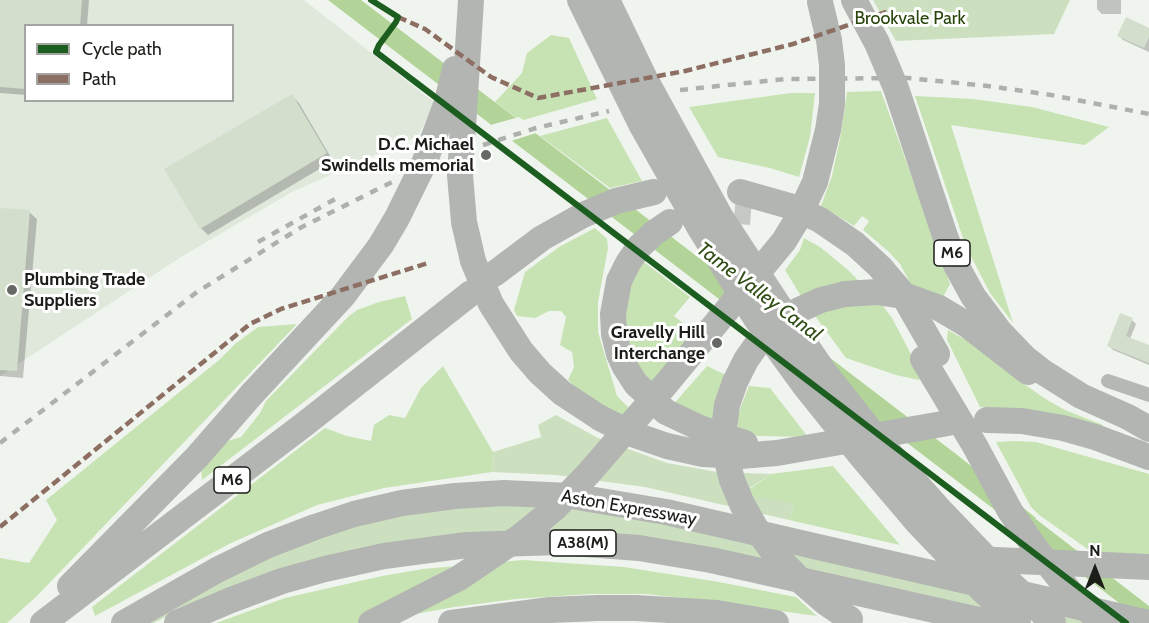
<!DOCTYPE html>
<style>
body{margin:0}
#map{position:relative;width:1149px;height:623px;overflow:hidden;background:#f0f4ee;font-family:Cabin,sans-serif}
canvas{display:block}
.legend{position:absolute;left:24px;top:24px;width:210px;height:78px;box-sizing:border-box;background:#fff;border:2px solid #a4a5a3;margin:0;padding:8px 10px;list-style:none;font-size:18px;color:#1b1d19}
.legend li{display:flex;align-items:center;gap:12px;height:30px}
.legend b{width:30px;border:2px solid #a4a5a3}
.north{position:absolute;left:1065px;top:539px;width:60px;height:60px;-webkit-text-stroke:4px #fff;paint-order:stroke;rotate:0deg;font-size:16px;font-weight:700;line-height:24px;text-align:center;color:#1b1d19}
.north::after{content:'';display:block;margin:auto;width:21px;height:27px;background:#1b1d19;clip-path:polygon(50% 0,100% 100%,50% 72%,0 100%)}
</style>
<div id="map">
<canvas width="1149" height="623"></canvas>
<ul class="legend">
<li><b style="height:8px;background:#1b5e20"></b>Cycle path</li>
<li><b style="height:8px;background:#8d6e63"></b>Path</li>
</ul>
<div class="north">N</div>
</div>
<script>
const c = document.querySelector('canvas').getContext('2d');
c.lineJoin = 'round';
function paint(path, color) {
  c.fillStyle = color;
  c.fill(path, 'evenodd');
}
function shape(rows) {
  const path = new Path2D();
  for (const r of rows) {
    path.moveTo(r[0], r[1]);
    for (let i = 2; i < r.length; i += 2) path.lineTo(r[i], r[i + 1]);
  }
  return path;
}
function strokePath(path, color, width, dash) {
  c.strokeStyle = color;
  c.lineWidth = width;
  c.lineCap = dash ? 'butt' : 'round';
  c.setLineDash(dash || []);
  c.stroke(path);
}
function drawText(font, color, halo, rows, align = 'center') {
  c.font = font + ' Cabin,sans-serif';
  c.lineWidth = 6;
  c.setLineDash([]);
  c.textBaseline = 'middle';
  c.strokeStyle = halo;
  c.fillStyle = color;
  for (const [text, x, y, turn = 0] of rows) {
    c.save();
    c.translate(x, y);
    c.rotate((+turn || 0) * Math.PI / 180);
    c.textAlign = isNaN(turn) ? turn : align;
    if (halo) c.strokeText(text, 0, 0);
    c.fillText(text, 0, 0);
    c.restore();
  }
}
const built = shape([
 [0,0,304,0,435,103,418,136,292,192,181,257,0,376],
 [26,26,232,26,232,100,26,100]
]);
const green = shape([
 [873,0,1070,0,1054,34,896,41],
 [556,415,598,438,667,463,717,472,771,474,750,488,795,503,789,520,645,487,556,475,492,472,493,452,541,437,538,425],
 [544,503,609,512,1102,623,1045,623,957,603,502,533,169,615,154,623,143,623,202,591,281,552,327,534,383,519,442,507]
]);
const forest = shape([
 [551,35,569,38,597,99,520,121,495,102,522,73,527,53],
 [881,91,950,284,942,299,913,288,900,264,889,252,863,230,869,221,862,216,854,226,821,206,832,176,840,139,847,92],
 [791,93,815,93,810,137,799,177,770,168,718,157,689,107],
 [915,96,973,99,1032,107,1109,127,1085,145,951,125,1013,323,990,293,966,247],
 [607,118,642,181,610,188,540,136],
 [595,228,607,239,608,248,598,302,598,332,617,396,629,408,621,417,576,388,568,380,574,367,572,352,560,345,566,317,561,311,549,311,535,318,517,316,514,310,525,272,559,247],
 [804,238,820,247,848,270,883,306,892,318,922,375,919,380,896,375,846,358,804,301,785,270,800,250],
 [640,259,690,297,674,316,693,331,648,387,629,361,622,304],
 [405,296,412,319,202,480,201,466,228,441,241,437,260,413,266,401,348,317,357,310,379,302],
 [297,324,37,596,7,623,0,623,0,558,29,563,57,520,46,500,219,360,236,343,258,327],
 [948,330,969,342,1017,379,1044,398,1065,410,1103,425,1102,428,1027,411,980,407,947,340],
 [443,366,493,452,492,472,384,488,317,505,231,543,95,616,92,607,325,428,347,436,371,441,374,425,389,415,405,418,421,388],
 [707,366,730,377,714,425,670,408],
 [749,386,770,388,808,437,758,436,738,432,738,414],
 [1015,441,1036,442,1149,474,1149,556,1096,555,1039,515,1031,507,996,442],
 [833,466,900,545,789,520,795,503,754,496,750,489,771,474],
 [523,560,624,567,719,582,796,597,817,616,700,600,646,594,590,594,516,599,454,607,366,623,216,623,285,598,382,576,423,569]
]);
const water = shape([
 [328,0,361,0,956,454,1036,518,1025,533]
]);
const pier = shape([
 [519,117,539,132,508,142,487,126]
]);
const shadow = shape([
 [0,0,89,0,87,26,26,26,26,95,0,93],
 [1097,0,1121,0,1121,14,1102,14,1097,9],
 [1149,29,1149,52,1123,40,1119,36],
 [292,96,299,103,333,161,208,235,201,228],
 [0,209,29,212,37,219,23,378,0,376],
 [1132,320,1136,324,1130,339,1149,347,1149,365,1113,350,1109,346]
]);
const canal = shape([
 [1024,520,1149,616]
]);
const building = shape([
 [0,0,82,0,80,26,26,26,26,89,0,87],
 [1126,17,1149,28,1149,37,1144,48,1117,36],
 [292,94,327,153,200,229,164,169],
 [0,208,30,210,17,371,0,370],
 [1120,313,1133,318,1126,336,1149,345,1149,363,1107,346]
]);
const highwayTunnel = shape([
 [696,212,715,209,751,212]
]);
const street = shape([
 [1108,381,1149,395]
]);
const highway = shape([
 [740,192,793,207,820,220,855,244,880,267,902,293,937,354],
 [670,222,654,233,639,247,628,263,619,281,613,314,614,334,619,354,625,367,636,384,666,412,700,428,745,443],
 [494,274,542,238,583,215,616,201,654,192],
 [966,324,1028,372],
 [600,418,632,434,667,446,703,454,740,456,777,453,948,423],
 [987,420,1022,421,1063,428,1095,437,1149,457],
 [724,429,727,405,735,382,746,360,760,340,778,323,799,310,821,300,845,294],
 [974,559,1149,567],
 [70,586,197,457,252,394],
 [43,623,306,423,471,293],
 [124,623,217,570,268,545,315,527,354,514,402,503,455,496,504,493,571,496,666,512,1149,623],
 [177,623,231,600,282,581,325,569,384,556,467,545,559,542,639,548,711,560,992,623],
 [451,623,550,610,597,608,636,608,717,613,776,623]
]);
const rail = shape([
 [680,90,785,79,908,78,988,86,1051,95,1149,114],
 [483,145,536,128,609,111],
 [258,242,337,198],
 [0,443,197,292,300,228,396,180]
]);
const highwayBridge = shape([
 [471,0,460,175,464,222,473,261,491,304,521,351,540,373,562,393,600,418],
 [580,0,641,124,701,230,755,317,805,386,862,457,918,523,983,591,1018,623],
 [607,0,645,79,720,216,777,303,825,373,882,445,938,508,1006,579,1053,623],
 [854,0,877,43,896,88,945,236,956,265,973,296,1000,332,1025,358,1043,372,1081,396,1128,417,1149,429],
 [845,294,877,292,909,297,939,308,966,324],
 [923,359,975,446,1010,511,1033,545,1071,593,1101,623],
 [252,394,343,296,381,245,397,218,425,161,447,102,455,69],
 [724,429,727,460,732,480,742,504,755,527,774,553,804,584,826,603,850,619],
 [371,623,459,578,521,536,554,509,588,474,666,384,784,241,798,218,815,182,828,130,832,104,832,65,829,40,820,2]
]);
const quiet = shape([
 [398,17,425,29,491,77,538,98,685,71,793,44,892,10],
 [0,527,250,324,281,309,428,263]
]);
const cycleway = shape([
 [371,0,398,17,396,22,379,45,376,52,1126,623]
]);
const markers = [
 [486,155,6,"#666864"],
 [12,290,6,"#666864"],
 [717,343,6,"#666864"]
];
const shields = [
 [952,253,36],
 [232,480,36],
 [583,543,66]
];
const shieldNames = [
 ["M6",952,253],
 ["M6",232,480],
 ["A38(M)",583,543]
];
const parkNames = [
 ["Brookvale Park",910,19]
];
const poiNames = [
 ["D.C. Michael",474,145],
 ["Swindells memorial",474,166],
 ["Plumbing Trade",24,280,"left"],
 ["Suppliers",24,301,"left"],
 ["Gravelly Hill",705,333],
 ["Interchange",705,354]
];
const streetNames = [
 ["Aston Expressway",629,508,10]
];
const waterNames = [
 ["Tame Valley Canal",759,292,37]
];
paint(built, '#e0e8dc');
paint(green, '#cce0bf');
paint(forest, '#c7e3b3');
paint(water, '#b2d499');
paint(pier, '#f0f4ee');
paint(shadow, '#0003');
strokePath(canal, '#b2d499', 16);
paint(building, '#d3dfcc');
strokePath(highwayTunnel, '#c5c9c3', 26, [26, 13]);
strokePath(street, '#b6b8b6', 14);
strokePath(highway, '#b3b5b2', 26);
strokePath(rail, '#aeb0ad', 4.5, [8, 8]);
strokePath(highwayBridge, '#b3b5b2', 26);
strokePath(quiet, '#8d6e63', 4.5, [9, 4.5]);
strokePath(cycleway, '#1b5e20', 6);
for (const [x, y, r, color] of markers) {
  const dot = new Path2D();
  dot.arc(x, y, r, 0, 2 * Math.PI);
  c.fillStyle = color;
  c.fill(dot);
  strokePath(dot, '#fff', 2);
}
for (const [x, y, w] of shields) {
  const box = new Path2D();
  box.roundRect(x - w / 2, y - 13, w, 26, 4.5);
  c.fillStyle = '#fff';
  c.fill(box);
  strokePath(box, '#1b1d19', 1.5);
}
drawText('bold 16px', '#1b1d19', null, shieldNames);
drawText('18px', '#27440a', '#fff', parkNames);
drawText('bold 18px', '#1b1d19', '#fff', poiNames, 'right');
drawText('18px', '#1b1d19', '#fff', streetNames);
drawText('italic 20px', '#2f4d14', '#fff', waterNames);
</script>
